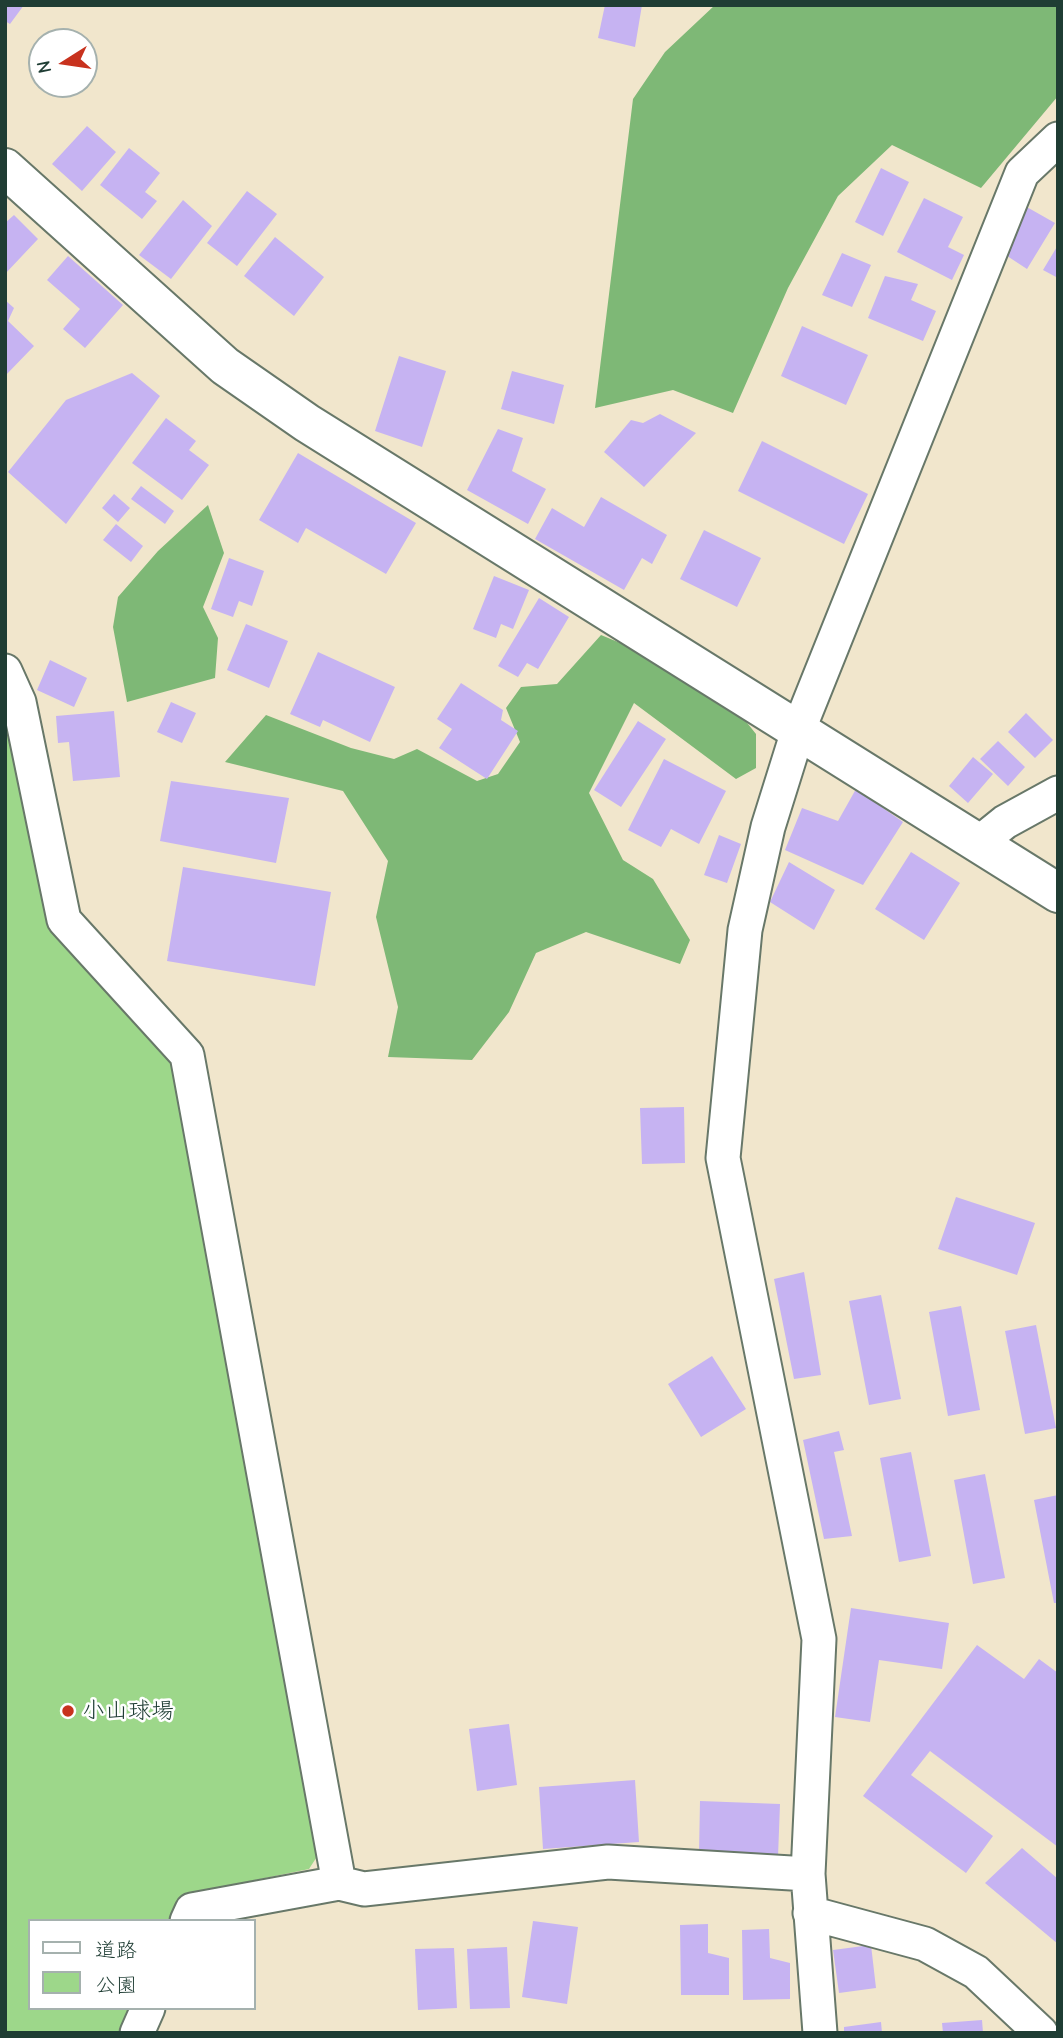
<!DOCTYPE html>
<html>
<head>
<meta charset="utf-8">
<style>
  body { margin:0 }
  #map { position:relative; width:1063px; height:2038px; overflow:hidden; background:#f1e6cc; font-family:"Comic Neue","Klee One",sans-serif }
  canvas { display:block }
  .frame { position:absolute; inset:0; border:7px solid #1f3d34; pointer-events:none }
  .legend { position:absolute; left:28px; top:1919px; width:228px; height:91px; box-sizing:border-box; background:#fff; border:2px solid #a5b1ae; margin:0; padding:9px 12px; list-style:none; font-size:21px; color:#1f3d34 }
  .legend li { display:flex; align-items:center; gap:14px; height:35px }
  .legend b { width:35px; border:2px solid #a5b1ae }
  .north { position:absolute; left:28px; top:28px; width:70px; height:70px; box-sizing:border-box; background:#fff; border:2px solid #a5b1ae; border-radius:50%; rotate:258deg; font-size:19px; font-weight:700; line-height:28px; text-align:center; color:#1f3d34 }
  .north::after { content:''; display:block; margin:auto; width:24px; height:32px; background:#c8321e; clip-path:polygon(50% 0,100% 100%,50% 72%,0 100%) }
</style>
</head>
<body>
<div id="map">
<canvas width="1063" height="2038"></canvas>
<div class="frame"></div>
<ul class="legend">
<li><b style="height:9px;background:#fff"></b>道路</li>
<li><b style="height:19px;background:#9dd78a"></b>公園</li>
</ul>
<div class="north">N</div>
</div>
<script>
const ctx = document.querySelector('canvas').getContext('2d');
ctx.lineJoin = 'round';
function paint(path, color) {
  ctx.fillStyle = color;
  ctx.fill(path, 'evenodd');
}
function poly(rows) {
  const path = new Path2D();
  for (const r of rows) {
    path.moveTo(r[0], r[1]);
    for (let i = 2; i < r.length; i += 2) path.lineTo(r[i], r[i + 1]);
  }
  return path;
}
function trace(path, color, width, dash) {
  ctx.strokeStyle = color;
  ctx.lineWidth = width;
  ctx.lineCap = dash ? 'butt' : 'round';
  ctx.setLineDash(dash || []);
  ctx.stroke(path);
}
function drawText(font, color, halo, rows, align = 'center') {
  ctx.font = font + ' "Comic Neue","Klee One",sans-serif';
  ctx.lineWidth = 5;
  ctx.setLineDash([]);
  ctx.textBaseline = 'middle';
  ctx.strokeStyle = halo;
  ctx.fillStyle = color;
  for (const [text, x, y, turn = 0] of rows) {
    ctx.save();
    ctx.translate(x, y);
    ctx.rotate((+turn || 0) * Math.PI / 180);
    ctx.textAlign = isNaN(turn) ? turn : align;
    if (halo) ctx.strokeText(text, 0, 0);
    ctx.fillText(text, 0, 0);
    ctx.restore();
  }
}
const green = poly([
  [5,722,49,930,170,1056,320,1852,309,1869,183,1895,171,1921,30,1921,30,2008,132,2008,121,2033,5,2033]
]);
const forest = poly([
  [715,5,1058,5,1058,96,981,188,892,145,838,196,788,288,733,413,673,390,595,408,633,99,665,52],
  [208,505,224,553,203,607,218,638,215,678,127,702,113,627,118,597,158,551],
  [601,635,630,647,740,714,756,734,756,768,736,779,634,703,589,793,623,860,653,879,690,940,680,964,586,932,536,953,509,1012,472,1060,388,1057,398,1007,376,917,388,861,343,791,225,762,266,715,351,748,394,759,417,749,477,781,498,774,520,742,506,708,521,687,557,684]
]);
const building = poly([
  [5,5,24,5,10,24,5,21],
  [605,5,642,5,635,47,598,38],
  [87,126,116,152,82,191,52,164],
  [129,148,160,173,145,192,157,201,142,219,100,185],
  [881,168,909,182,883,236,855,222],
  [247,191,277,214,237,266,207,243],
  [924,198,963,217,948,247,964,255,952,280,897,252],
  [183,200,212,226,171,279,139,255],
  [1025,206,1055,223,1027,269,998,250],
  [14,215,38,239,5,274,5,223],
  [275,237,324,277,294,316,244,276],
  [1058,245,1058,278,1043,270],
  [842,253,871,265,852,307,822,295],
  [68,256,123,305,85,348,63,329,80,309,47,280],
  [885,276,918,284,911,300,936,311,923,341,868,318],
  [5,300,14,308,8,321,34,346,5,376],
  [802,326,868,355,846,405,781,376],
  [399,356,446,371,422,447,375,431],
  [512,371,564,385,554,424,501,409],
  [132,373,160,396,66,524,8,472,66,400],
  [660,414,696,433,644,487,604,452,631,420,643,423],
  [166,418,196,441,189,450,209,465,182,500,132,463],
  [498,429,523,438,512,471,546,489,528,524,467,490],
  [762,441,868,494,844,544,738,491],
  [298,453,416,523,386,574,306,528,298,543,259,520],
  [141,486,174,511,165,524,131,499],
  [114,494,130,508,118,522,102,508],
  [601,497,667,535,652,564,642,558,624,590,535,539,552,508,584,527],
  [116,524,143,546,131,562,103,540],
  [704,530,761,558,737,607,680,579],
  [229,558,264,571,252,606,239,601,233,617,211,609],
  [494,576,529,590,513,629,501,624,496,638,473,629],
  [539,598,569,617,538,669,527,663,518,677,498,666],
  [246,624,288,641,269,688,227,670],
  [318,652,395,687,370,742,323,720,320,727,290,714],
  [50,660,87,678,74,707,37,690],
  [461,683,503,710,501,720,518,731,487,779,439,748,452,729,437,719],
  [171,702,196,713,182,743,157,732],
  [114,711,120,777,73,781,69,742,58,743,56,716],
  [1026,713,1053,740,1035,758,1008,732],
  [638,721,666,739,621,807,594,790],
  [998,741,1025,767,1008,786,980,759],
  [973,757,993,774,968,803,949,786],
  [664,759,726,791,699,844,671,829,661,847,628,830],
  [171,781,289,798,276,863,160,841],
  [856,789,903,822,863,885,785,850,802,808,838,821],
  [719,835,741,844,727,883,704,875],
  [911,852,960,883,924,940,875,909],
  [789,862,835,890,814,930,770,902],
  [183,867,331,892,315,986,167,961],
  [684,1107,685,1163,642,1164,640,1108],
  [956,1197,1035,1223,1017,1275,938,1249],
  [804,1272,821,1375,794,1379,774,1279],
  [881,1295,901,1399,869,1405,849,1301],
  [961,1306,980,1410,948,1416,929,1312],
  [1036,1325,1056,1428,1025,1434,1005,1331],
  [712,1356,746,1409,701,1437,668,1384],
  [839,1431,844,1450,834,1452,852,1536,824,1539,803,1440],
  [911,1452,931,1556,899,1562,880,1458],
  [985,1474,1005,1578,973,1584,954,1480],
  [1058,1495,1058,1603,1054,1603,1034,1500],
  [851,1608,949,1623,942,1669,879,1660,870,1722,835,1717],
  [977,1645,1024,1679,1039,1659,1058,1673,1058,1847,930,1751,911,1775,993,1836,966,1873,863,1796],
  [509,1724,517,1785,477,1791,469,1729],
  [635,1780,639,1842,543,1849,539,1787],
  [700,1801,780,1804,778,1857,699,1854],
  [1022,1848,1058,1879,1058,1944,985,1883],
  [533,1921,578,1927,567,2004,522,1997],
  [708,1924,708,1953,729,1958,729,1995,681,1995,680,1925],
  [769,1929,770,1958,790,1963,790,1999,743,2000,742,1930],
  [871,1945,876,1988,839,1993,833,1950],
  [507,1947,510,2008,470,2009,467,1949],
  [454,1948,457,2008,418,2010,415,1949],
  [982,2020,983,2033,943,2033,942,2023],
  [881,2022,882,2033,844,2033,844,2027]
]);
const minor = poly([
  [5,671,19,702,64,920,187,1055,339,1883],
  [979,843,1005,822,1058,793],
  [810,1913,925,1944,976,1972,1041,2033],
  [187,1921,192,1910,339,1883,364,1889,608,1862,808,1874],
  [137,2033,148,2008],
  [820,2033,808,1874,819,1639,723,1158,745,930,768,827,798,731,1022,173,1058,139]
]);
const tertiary = poly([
  [5,168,225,366,307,423,1058,893]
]);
const markers = [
  [68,1711,7,"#c8321e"]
];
const poiNames = [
  ["小山球場",82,1711]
];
paint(green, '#9dd78a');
paint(forest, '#7eb876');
paint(building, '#c6b3f2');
trace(minor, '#687869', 37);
trace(tertiary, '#687869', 42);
trace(minor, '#fff', 33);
trace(tertiary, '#fff', 38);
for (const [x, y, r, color] of markers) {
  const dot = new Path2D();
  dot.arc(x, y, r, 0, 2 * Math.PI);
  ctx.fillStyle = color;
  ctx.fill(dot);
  trace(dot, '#fff', 2.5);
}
drawText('23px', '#1f3d34', '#fff', poiNames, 'left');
</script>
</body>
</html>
